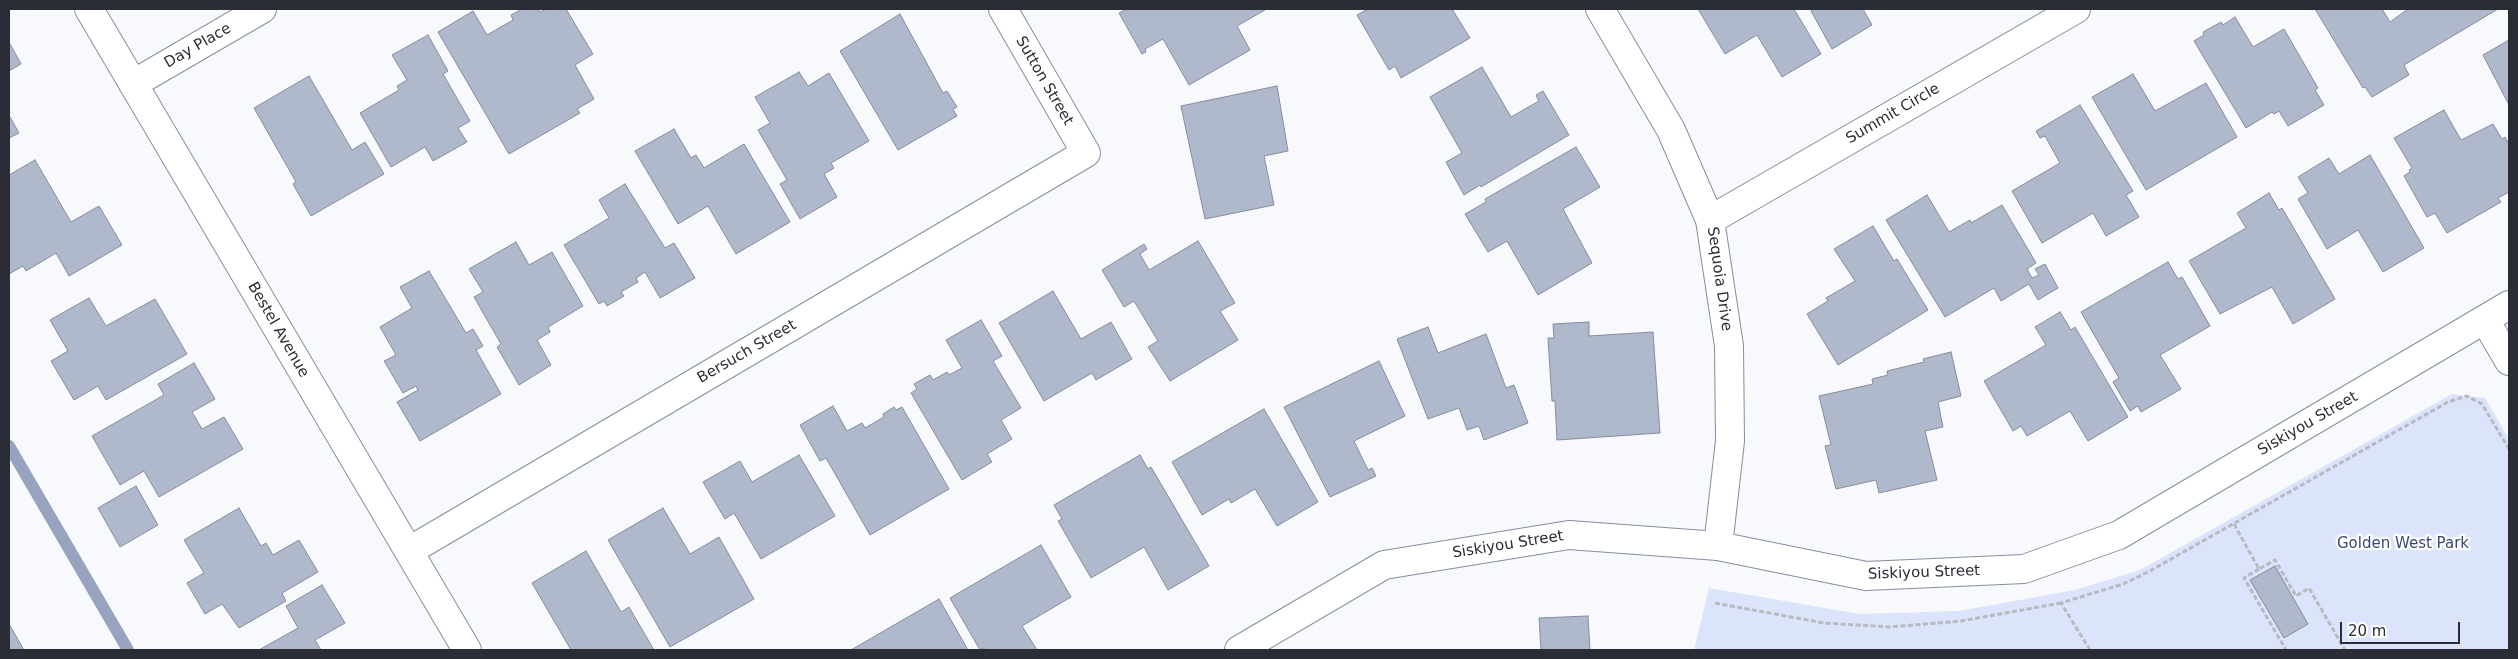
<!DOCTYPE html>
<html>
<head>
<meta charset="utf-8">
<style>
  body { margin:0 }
  #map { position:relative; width:2518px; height:659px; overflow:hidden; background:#f7f9fd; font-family:"DejaVu Sans",sans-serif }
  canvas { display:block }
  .frame { position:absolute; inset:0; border:10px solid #2a2d35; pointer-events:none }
  .scale { position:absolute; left:2340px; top:622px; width:120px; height:22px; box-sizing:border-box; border:2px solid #2a2d35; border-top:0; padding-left:6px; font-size:15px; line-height:18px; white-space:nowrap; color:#2a2d35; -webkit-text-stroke:4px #fff; paint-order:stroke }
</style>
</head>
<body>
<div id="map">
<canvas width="2518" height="659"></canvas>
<div class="frame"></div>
<div class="scale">20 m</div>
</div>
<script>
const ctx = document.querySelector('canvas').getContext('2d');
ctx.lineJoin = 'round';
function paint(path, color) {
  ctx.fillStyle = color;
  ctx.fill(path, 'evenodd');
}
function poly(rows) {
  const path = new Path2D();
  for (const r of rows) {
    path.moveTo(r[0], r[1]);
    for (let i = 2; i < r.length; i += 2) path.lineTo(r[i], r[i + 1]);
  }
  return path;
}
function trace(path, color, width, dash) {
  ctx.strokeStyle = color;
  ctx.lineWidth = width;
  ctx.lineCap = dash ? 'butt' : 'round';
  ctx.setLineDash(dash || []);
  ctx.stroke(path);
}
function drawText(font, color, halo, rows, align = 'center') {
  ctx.font = font + ' "DejaVu Sans",sans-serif';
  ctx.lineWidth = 4.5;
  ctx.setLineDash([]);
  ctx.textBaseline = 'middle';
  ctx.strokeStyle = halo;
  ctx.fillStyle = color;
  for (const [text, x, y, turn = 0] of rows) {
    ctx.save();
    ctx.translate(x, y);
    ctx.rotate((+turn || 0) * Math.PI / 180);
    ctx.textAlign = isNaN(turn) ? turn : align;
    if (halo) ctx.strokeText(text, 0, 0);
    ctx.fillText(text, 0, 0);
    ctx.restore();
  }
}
const green = poly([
  [2452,394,2485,398,2509,439,2509,647,2504,650,1694,650,1709,588,1860,614,1959,611,2075,590,2140,570]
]);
const stream = poly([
  [9,446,128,650]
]);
const building = poly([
  [522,9,538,9,540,12,546,9,566,9,593,54,575,65,594,99,577,109,580,113,509,154,438,32,473,11,487,35,513,20,511,15,522,9],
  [1127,9,1265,9,1265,10,1237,26,1250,50,1189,85,1163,39,1145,49,1146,52,1142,54,1119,13,1127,9],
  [1368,9,1452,9,1470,38,1401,78,1395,66,1389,70,1357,15,1368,9],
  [1698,9,1794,9,1821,54,1782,77,1757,35,1725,54,1698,9],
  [1815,9,1863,9,1872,25,1832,49,1811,11,1815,9],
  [2315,9,2382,9,2390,22,2408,9,2498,9,2404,65,2409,75,2372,97,2365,87,2363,88,2315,9],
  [900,14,943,93,947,91,957,107,953,109,957,116,898,150,840,51,900,14],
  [2235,17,2253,47,2284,29,2318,88,2315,90,2324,105,2288,126,2279,111,2274,114,2272,112,2246,128,2194,41,2204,35,2203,32,2221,22,2223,25,2235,17],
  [428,35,448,71,443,74,470,121,458,128,467,142,433,161,425,147,391,167,360,113,399,90,397,86,407,80,392,55,428,35],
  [2509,40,2509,105,2483,55,2509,40],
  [9,42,21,64,9,71,9,42],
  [1482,67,1511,117,1539,101,1536,95,1543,91,1569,135,1481,187,1480,185,1464,195,1446,162,1462,153,1430,97,1482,67],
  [799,72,808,86,829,73,869,141,831,163,834,168,824,174,837,197,800,219,780,184,787,180,758,130,770,123,755,97,799,72],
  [2133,74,2155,111,2206,83,2237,137,2146,190,2092,97,2133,74],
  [309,76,352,150,365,142,384,174,311,216,293,184,296,182,254,108,309,76],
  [1277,86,1288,151,1264,156,1274,205,1205,219,1181,106,1277,86],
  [2080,105,2133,191,2126,195,2139,217,2106,236,2093,213,2042,243,2012,191,2060,163,2045,136,2040,138,2036,131,2080,105],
  [2444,110,2461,140,2493,124,2502,139,2505,137,2509,144,2509,192,2498,198,2501,202,2447,233,2435,213,2427,217,2404,176,2410,172,2409,170,2412,168,2394,138,2444,110],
  [9,115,19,133,9,138,9,115],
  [674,129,691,158,696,155,704,168,744,144,790,222,736,254,708,206,678,224,635,151,674,129],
  [1576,147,1600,187,1563,209,1592,263,1538,295,1507,241,1488,252,1465,214,1486,202,1485,199,1576,147],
  [2370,155,2424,248,2383,272,2358,230,2327,249,2298,199,2308,193,2298,177,2329,158,2339,174,2370,155],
  [35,160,71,222,99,206,122,245,69,276,56,253,26,271,23,266,9,274,9,175,35,160],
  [625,184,665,248,674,243,695,278,660,298,645,272,636,278,638,282,621,292,624,296,607,306,604,301,599,304,564,245,609,218,599,200,625,184],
  [2269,193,2279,210,2282,208,2335,299,2293,324,2272,287,2220,314,2189,261,2246,228,2237,213,2269,193],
  [1927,195,1949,232,1970,220,1971,223,2002,205,2036,263,2027,269,2032,278,2039,275,2035,269,2045,264,2058,288,2038,300,2029,284,2001,301,1994,288,1945,317,1886,220,1927,195],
  [1873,226,1894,261,1897,259,1928,310,1838,365,1807,314,1828,301,1826,298,1855,281,1834,249,1873,226],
  [1198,241,1235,303,1220,311,1238,340,1170,381,1148,347,1158,341,1134,301,1124,307,1102,270,1144,244,1147,249,1140,254,1149,270,1198,241],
  [516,242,529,265,552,252,583,306,548,327,550,332,537,340,551,365,519,385,497,347,501,344,474,297,483,292,469,269,516,242],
  [2168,262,2178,279,2182,277,2210,326,2160,355,2181,389,2141,412,2138,406,2130,411,2113,382,2119,378,2081,312,2168,262],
  [429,271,466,333,473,329,483,346,476,350,501,394,420,441,397,402,418,390,416,386,403,393,384,361,396,355,380,327,412,308,400,287,429,271],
  [1053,291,1081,339,1111,322,1132,359,1096,380,1092,373,1044,401,999,323,1053,291],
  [89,298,106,326,155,299,187,354,106,400,98,386,74,400,51,361,68,351,50,320,89,298],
  [2060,312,2071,330,2075,327,2128,417,2088,441,2070,411,2027,436,2021,426,2013,431,1984,381,2046,345,2035,327,2060,312],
  [981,320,1002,356,993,361,1021,408,1001,420,1012,439,987,454,992,462,962,480,911,393,917,389,914,384,930,375,933,380,947,372,949,375,962,368,946,340,981,320],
  [1589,322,1589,336,1653,332,1660,433,1557,440,1555,401,1552,401,1548,338,1554,338,1553,324,1589,322],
  [1428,327,1438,353,1486,334,1506,388,1514,385,1528,423,1484,440,1479,426,1467,430,1459,408,1428,419,1397,339,1428,327],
  [1951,352,1961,396,1938,402,1943,427,1925,431,1937,480,1879,493,1876,480,1836,489,1825,446,1831,445,1819,396,1873,384,1872,379,1888,375,1887,371,1924,362,1923,359,1951,352],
  [1379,361,1405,416,1354,441,1368,470,1372,468,1376,476,1330,497,1284,407,1379,361],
  [194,363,215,399,192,412,202,429,224,417,243,449,159,497,144,471,120,485,92,436,164,395,158,384,194,363],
  [833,406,847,431,862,423,865,428,884,417,883,414,894,407,896,410,902,407,949,489,870,535,826,458,820,461,800,425,833,406],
  [1264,409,1318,502,1277,526,1255,489,1231,503,1229,499,1202,515,1172,462,1264,409],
  [799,455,835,516,761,559,734,513,725,519,703,482,740,461,752,482,799,455],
  [1140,455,1148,469,1151,467,1209,566,1168,590,1144,547,1091,578,1058,521,1062,519,1054,505,1140,455],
  [136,486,158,525,120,547,98,508,136,486],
  [239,508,261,546,266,543,273,555,299,540,318,572,282,593,286,601,239,628,222,604,205,614,187,583,204,573,184,540,239,508],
  [663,508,690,554,719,537,754,599,670,647,608,540,663,508],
  [1041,545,1071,597,1022,626,1037,650,985,650,984,648,980,650,950,598,1041,545],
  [586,551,621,612,629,607,654,650,571,650,532,583,586,551],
  [2275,566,2308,624,2284,638,2250,580,2275,566],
  [322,585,345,623,315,640,321,650,259,650,298,628,286,606,322,585],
  [939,599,968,650,851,650,939,599],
  [1588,616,1590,650,1541,650,1539,618,1588,616],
  [9,624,24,650,9,650,9,624]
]);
const path = poly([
  [2234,524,2259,569,2275,560,2296,596,2309,588,2345,650],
  [2259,569,2244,578,2286,650],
  [1715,603,1824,623,1890,627,1961,621,2061,603],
  [2090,650,2061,603,2123,584,2150,571,2448,402,2467,396,2482,404,2509,449]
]);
const street = poly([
  [89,9,467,650],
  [1600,9,1671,130,1710,220,1729,346,1730,441,1718,546],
  [133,84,262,9],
  [1710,220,2076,9],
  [2485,320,2509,361],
  [409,551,1086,153,1003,9]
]);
const secondary = poly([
  [1239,650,1384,565,1569,535,1718,546,1866,576,2024,569,2119,535,2509,305]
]);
const streetNames = [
  ["Day Place",198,46,-30],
  ["Sutton Street",1044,81,60],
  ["Summit Circle",1893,114,-30],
  ["Sequoia Drive",1719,279,82],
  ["Bestel Avenue",278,330,60],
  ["Bersuch Street",747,352,-30],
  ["Siskiyou Street",2308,424,-30],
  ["Siskiyou Street",1508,545,-9],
  ["Siskiyou Street",1924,573,-2]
];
const parkNames = [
  ["Golden West Park",2403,544]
];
paint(green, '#dbe4fb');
trace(stream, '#98a3c0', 12);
paint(building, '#b0b8cb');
trace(building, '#858c9e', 1);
trace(street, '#868d9f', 30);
trace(secondary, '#868d9f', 30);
trace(path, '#b8babf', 3, [5, 2.5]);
trace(street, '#fff', 28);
trace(secondary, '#fff', 28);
drawText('15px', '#2a2d35', '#fff', streetNames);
drawText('15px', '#394873', '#fff', parkNames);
</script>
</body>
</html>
